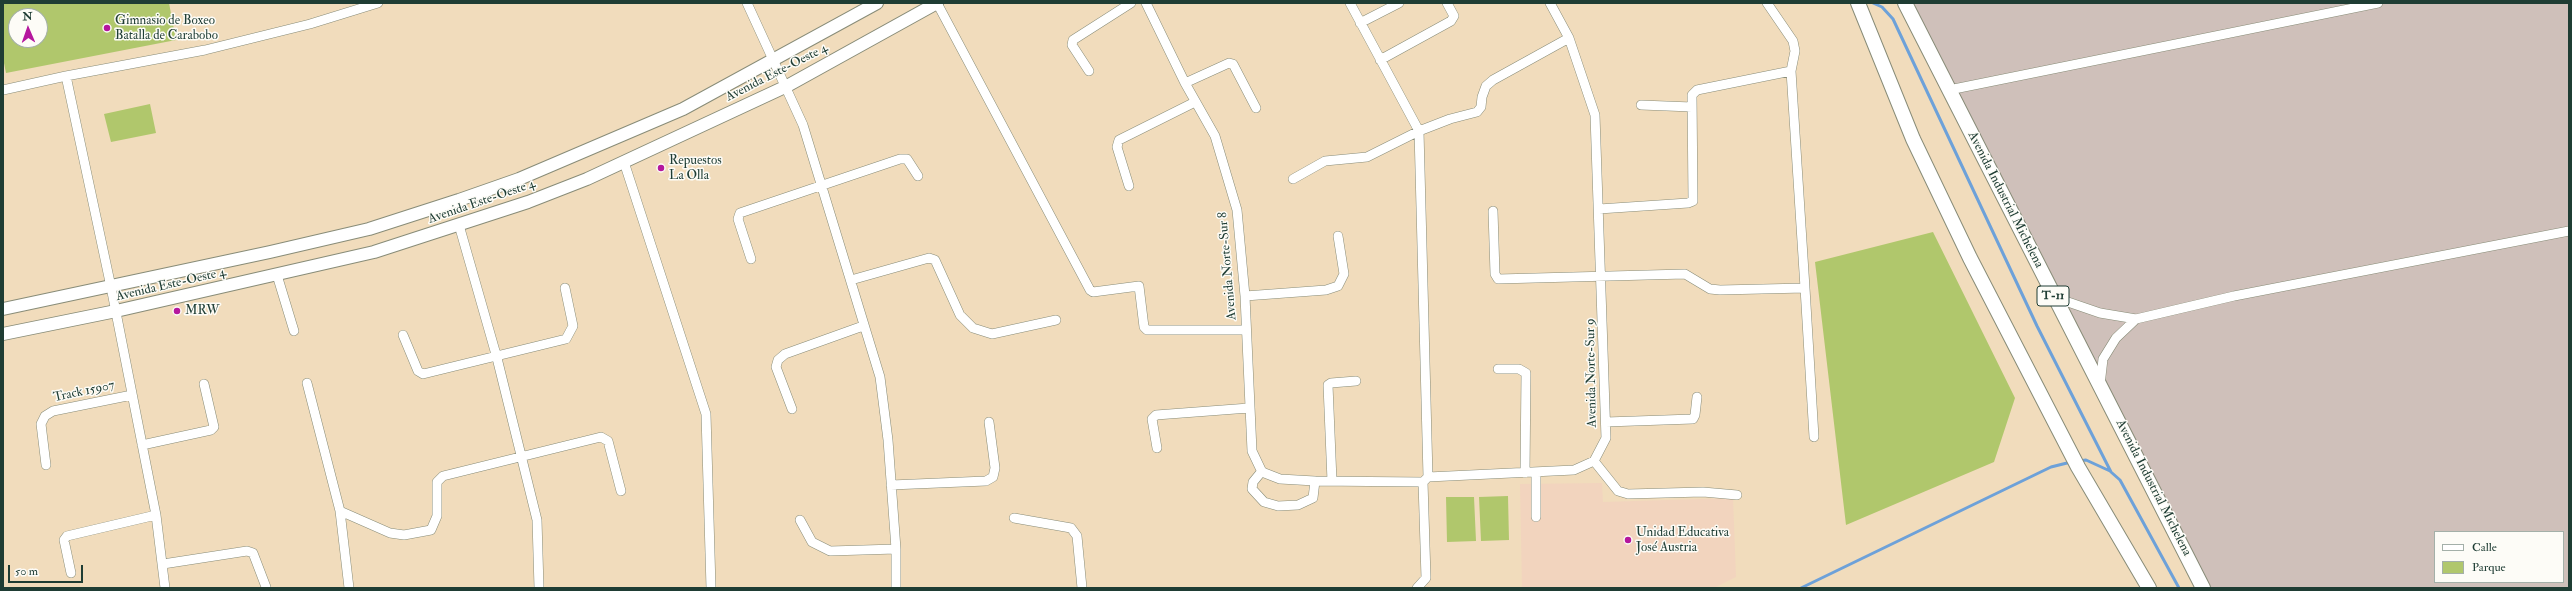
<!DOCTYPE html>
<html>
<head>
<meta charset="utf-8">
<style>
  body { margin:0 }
  #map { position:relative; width:2572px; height:591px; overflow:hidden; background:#f1dcbc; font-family:"IM FELL Double Pica",serif }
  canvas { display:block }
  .frame { position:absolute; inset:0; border:4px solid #1f3d34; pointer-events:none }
  .legend { position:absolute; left:2434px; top:531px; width:130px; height:52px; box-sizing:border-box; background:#fdfcf7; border:1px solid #a4b0a9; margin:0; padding:5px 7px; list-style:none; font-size:12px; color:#1f3d34 }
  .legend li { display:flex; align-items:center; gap:8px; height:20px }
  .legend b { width:20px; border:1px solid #a4b0a9 }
  .north { position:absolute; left:8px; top:8px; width:40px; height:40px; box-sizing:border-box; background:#fdfcf7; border:1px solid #a4b0a9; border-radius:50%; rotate:358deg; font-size:11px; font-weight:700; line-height:16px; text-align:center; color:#1f3d34 }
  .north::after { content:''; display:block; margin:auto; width:14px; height:18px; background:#b5179e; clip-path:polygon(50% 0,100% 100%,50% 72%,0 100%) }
  .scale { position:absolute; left:8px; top:565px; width:75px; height:18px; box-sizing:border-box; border:2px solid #1f3d34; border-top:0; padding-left:5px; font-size:12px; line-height:14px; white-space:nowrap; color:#1f3d34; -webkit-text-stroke:3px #fdfcf7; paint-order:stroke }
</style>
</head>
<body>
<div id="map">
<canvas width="2572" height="591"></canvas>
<div class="frame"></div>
<ul class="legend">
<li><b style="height:5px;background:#fff"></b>Calle</li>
<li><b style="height:11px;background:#b0c76c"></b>Parque</li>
</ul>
<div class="north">N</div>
<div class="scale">50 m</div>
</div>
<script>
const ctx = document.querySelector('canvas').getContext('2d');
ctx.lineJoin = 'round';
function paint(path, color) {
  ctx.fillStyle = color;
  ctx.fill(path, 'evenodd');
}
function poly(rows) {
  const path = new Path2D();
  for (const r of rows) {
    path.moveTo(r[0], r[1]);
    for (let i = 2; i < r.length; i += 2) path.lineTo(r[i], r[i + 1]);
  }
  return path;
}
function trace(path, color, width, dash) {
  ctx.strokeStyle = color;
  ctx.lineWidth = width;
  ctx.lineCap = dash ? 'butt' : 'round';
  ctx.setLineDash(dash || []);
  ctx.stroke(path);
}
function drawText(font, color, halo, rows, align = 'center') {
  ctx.font = font + ' "IM FELL Double Pica",serif';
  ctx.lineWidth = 3;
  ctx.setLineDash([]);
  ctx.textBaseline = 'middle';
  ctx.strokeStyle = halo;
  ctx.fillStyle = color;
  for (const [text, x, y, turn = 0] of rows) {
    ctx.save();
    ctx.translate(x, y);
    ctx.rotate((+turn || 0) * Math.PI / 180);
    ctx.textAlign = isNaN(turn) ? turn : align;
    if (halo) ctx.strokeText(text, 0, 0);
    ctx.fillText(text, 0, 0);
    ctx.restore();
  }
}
const built = poly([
  [1602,483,1603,502,1733,498,1736,577,1714,588,1522,588,1520,484]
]);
const industrial = poly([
  [1905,3,2569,3,2569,588,2204,588],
  [2435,532,2563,532,2563,582,2435,582]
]);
const green = poly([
  [3,3,169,3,176,40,6,73,3,58],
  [16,16,40,16,40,40,16,40],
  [150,104,156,133,111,142,104,114],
  [1933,232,2015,398,1994,462,1846,525,1815,262],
  [1508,496,1509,540,1481,541,1479,497],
  [1446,497,1474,497,1476,541,1447,542]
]);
const stream = poly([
  [1873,3,1882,7,1893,19,2037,326,2111,472,2120,480,2179,588],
  [2079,461,2086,460,2110,471],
  [1801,588,2051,467,2071,462]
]);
const minor = poly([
  [747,3,803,125,880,377,888,440,896,549,896,588],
  [937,3,1090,290,1093,292,1139,286,1144,327,1147,330,1246,330],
  [1146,3,1185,83,1215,136,1237,210,1245,296,1252,451,1262,472,1280,479,1315,481,1423,482,1428,477,1574,470,1594,461,1606,438,1595,115,1569,38,1550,3],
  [1350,3,1419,131,1450,119,1477,112,1481,107,1482,97,1486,86,1493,80,1569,38],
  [1360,23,1399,3],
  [1380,60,1451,21,1454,16,1447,3],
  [1089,71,1072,45,1073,40,1131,3],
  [66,76,111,287,156,515,165,588],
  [1185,83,1229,63,1233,64,1256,108],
  [3,90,66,76,205,50,310,24,378,3],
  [1949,90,2378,3],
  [1641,105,1692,107],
  [624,162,706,414,711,588],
  [1293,179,1325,161,1367,157,1419,131,1428,477],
  [1129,186,1117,147,1119,140,1195,102],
  [1599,209,1688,203,1693,201,1692,95,1697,90,1791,71],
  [1493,211,1495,274,1498,279,1685,274,1710,289,1720,290,1805,288,1791,71,1795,51,1793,41,1767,3],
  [459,225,497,358,537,520,539,588],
  [751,259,738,219,740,213,900,159,907,159,918,176],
  [277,275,294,331],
  [851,280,929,258,935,260,960,315,973,328,992,334,1056,320],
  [1805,288,1814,437],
  [2054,293,2068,302,2100,313,2136,319,2234,296,2569,231],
  [1245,296,1326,290,1338,286,1344,274,1338,236],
  [403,335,418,371,423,374,566,339,573,326,565,288],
  [1498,369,1519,369,1526,373,1525,473],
  [307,383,340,511,349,588],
  [2100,385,2103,359,2116,338,2136,319],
  [792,409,776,367,778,360,785,354,863,326],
  [1606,422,1693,419,1695,415,1697,397],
  [142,445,211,430,214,427,204,384],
  [1157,448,1152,419,1156,415,1249,408],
  [1594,461,1618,491,1628,494,1703,492,1737,495],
  [46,465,41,424,45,416,53,411,132,395],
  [1262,471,1253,482,1252,489,1264,502,1278,506,1298,505,1313,498,1315,481],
  [1536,472,1536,517],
  [1332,481,1328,385,1331,383,1356,381],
  [891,485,986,481,993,477,995,468,989,422],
  [340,511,390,533,404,535,431,530,437,516,437,482,443,476,601,437,608,441,621,491],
  [1014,518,1071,528,1077,536,1082,588],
  [800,520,812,542,830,551,896,549],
  [163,564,247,551,253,553,266,587],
  [71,573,64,540,67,536,156,515],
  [1417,588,1426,578,1423,482]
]);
const secondary = poly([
  [3,309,270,252,369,229,459,200,519,179,683,109,877,3],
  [3,334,116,311,374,252,528,202,587,179,787,86,937,3]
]);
const primary = poly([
  [1858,3,1913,139,1970,258,2078,467,2149,588],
  [1905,3,2203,588]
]);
const markers = [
  [107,28,4,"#b5179e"],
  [661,168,4,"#b5179e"],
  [177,311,4,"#b5179e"],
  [1628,540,4,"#b5179e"]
];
const shields = [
  [2053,296,32]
];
const shieldNames = [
  ["T-11",2053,296]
];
const poiNames = [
  ["Gimnasio de Boxeo",115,21],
  ["Batalla de Carabobo",115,36],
  ["Repuestos",669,161],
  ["La Olla",669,176],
  ["MRW",185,311],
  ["Unidad Educativa",1636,533],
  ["José Austria",1636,548]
];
const streetNames = [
  ["Avenida Este-Oeste 4",777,73,-27],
  ["Avenida Industrial Michelena",2005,200,63],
  ["Avenida Este-Oeste 4",482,202,-19],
  ["Avenida Norte-Sur 8",1228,266,-95],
  ["Avenida Este-Oeste 4",171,285,-13],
  ["Avenida Norte-Sur 9",1592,373,-91],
  ["Track 15907",84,392,-12],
  ["Avenida Industrial Michelena",2153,488,63]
];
paint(built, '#f2d4be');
paint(industrial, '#cfc0ba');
paint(green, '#b0c76c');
trace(stream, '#6da1d9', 3);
trace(minor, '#888c78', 10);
trace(secondary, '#888c78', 14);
trace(primary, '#888c78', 16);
trace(minor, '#fff', 9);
trace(secondary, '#fff', 12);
trace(primary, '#fff', 14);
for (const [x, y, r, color] of markers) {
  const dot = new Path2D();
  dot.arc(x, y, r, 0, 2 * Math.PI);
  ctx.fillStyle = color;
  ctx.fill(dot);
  trace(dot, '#fdfcf7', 1.5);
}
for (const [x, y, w] of shields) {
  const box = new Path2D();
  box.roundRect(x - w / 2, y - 10, w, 20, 3);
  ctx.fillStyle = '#fdfcf7';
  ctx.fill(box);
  trace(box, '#1f3d34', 1);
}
drawText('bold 12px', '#1f3d34', null, shieldNames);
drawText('13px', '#1f3d34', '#fdfcf7', poiNames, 'left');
drawText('13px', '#1f3d34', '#fdfcf7', streetNames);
</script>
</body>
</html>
